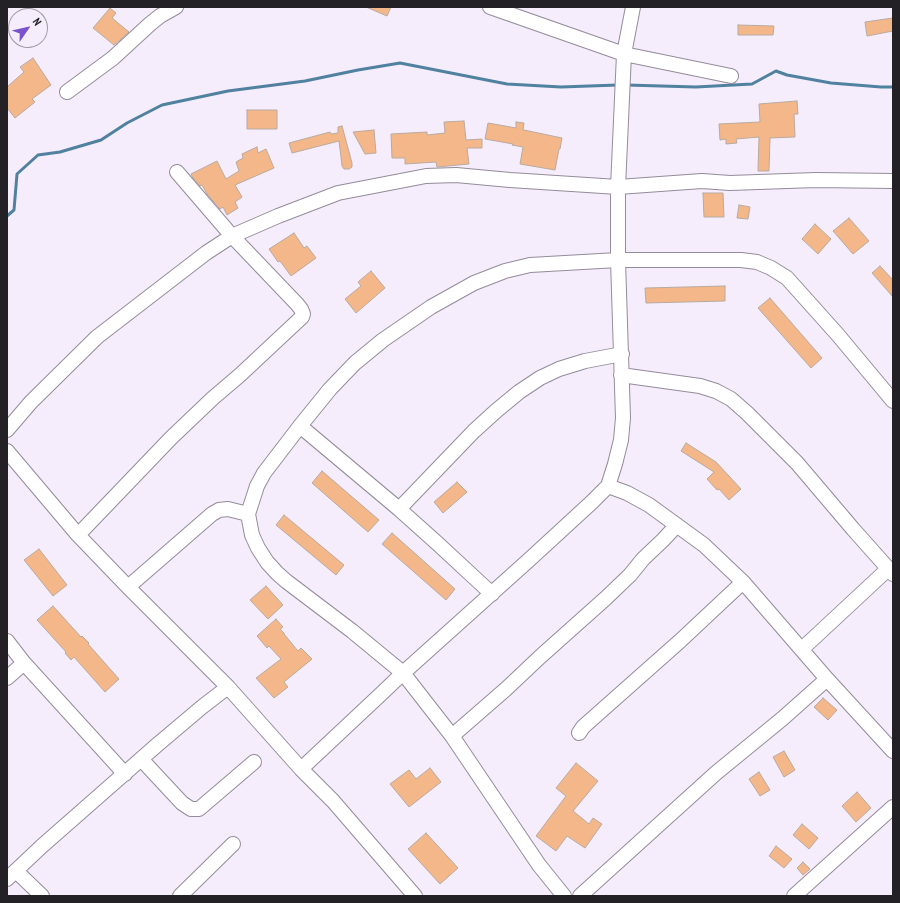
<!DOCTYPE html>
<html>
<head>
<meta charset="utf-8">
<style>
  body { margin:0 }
  #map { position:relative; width:900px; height:903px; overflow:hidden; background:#f5ecfc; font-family:"PT Sans Narrow",sans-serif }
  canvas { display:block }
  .frame { position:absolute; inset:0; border:8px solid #242126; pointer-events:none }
  .north { position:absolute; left:8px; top:8px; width:40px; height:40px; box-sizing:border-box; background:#f5ecfc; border:1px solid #a19ba6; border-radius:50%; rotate:56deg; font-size:11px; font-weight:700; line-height:16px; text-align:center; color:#242126 }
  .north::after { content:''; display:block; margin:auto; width:14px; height:18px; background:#7a53cc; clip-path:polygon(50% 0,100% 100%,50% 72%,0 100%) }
</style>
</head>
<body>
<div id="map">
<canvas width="900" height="903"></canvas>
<div class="frame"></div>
<div class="north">N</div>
</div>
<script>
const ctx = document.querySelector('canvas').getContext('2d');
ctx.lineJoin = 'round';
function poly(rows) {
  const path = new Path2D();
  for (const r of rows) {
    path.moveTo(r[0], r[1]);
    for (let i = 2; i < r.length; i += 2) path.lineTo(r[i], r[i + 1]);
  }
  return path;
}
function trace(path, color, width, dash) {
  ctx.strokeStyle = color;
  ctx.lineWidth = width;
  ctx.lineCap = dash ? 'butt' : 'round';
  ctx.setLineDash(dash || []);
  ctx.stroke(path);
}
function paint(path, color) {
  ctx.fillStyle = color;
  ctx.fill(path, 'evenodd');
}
const stream = poly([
  [626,85,696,87,752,84,776,71,787,75,831,83,881,87,893,87],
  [7,216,14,210,17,174,38,155,60,152,101,140,127,123,162,105,228,91,305,81,358,70,400,63,507,84,561,87,618,85]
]);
const building = poly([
  [366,7,391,7,387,16,366,7],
  [110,8,116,13,112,18,129,32,114,45,93,28,110,8],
  [893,18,893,31,867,36,865,22,893,18],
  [738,25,774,26,773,35,738,35,738,25],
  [33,58,51,85,32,99,35,102,15,118,7,108,7,87,24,72,20,67,33,58],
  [797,101,798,114,794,114,795,137,770,138,769,171,758,171,759,137,736,139,737,143,726,144,726,139,720,140,719,124,760,122,759,104,797,101],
  [247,110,277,110,277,129,247,129,247,110],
  [464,121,466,140,482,139,482,148,467,148,469,164,437,167,436,162,405,164,405,158,392,158,391,134,427,132,427,135,445,133,444,122,464,121],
  [516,122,524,123,523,130,524,130,562,138,560,149,559,149,555,170,520,164,523,147,512,145,513,144,485,139,488,123,516,128,516,122],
  [342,126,352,163,352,167,349,169,344,169,342,166,341,157,339,141,292,153,289,143,330,132,331,134,338,133,338,127,342,126],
  [374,130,376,153,365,154,353,132,374,130],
  [257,147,258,153,266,149,274,168,235,185,242,197,235,202,238,208,227,215,223,207,220,209,207,194,202,185,200,186,193,178,191,174,217,161,226,179,239,171,236,162,243,158,242,154,257,147],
  [703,193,723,193,724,217,704,217,703,193],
  [739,205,750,207,748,219,737,218,739,205],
  [849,218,869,241,853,254,833,231,849,218],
  [815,224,831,239,818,254,802,239,815,224],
  [294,233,304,248,307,246,316,258,291,276,280,261,278,262,269,249,294,233],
  [880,266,893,280,893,297,872,273,880,266],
  [371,271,385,288,356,313,345,299,361,286,358,282,371,271],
  [725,286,725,301,646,303,645,288,725,286],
  [770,298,822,358,811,368,758,308,770,298],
  [686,443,716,462,741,489,729,500,719,489,717,490,707,479,714,472,681,451,686,443],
  [322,471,379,520,368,532,312,483,322,471],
  [457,482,467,492,443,513,434,502,457,482],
  [284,515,344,565,336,575,276,525,284,515],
  [392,533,455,589,446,600,382,544,392,533],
  [39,549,67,585,53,596,24,560,39,549],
  [266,586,283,605,268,619,250,600,266,586],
  [53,606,81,637,82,636,89,643,88,644,119,679,105,692,74,657,71,660,65,653,66,652,37,620,53,606],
  [276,619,283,627,280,629,284,633,284,634,298,651,301,648,312,659,284,682,288,687,274,698,256,678,281,659,269,646,267,648,257,636,276,619],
  [823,698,837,710,828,720,814,707,823,698],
  [784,751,795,770,784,777,773,757,784,751],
  [576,763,598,781,573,811,589,824,593,818,602,824,585,848,567,836,556,851,536,836,566,796,556,788,576,763],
  [430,768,441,782,409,807,390,784,409,770,416,779,430,768],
  [759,772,770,790,760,796,749,779,759,772],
  [857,792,871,808,856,822,842,806,857,792],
  [802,824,818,838,809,849,793,835,802,824],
  [426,833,458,868,440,884,408,849,426,833],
  [776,846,792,859,784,868,769,856,776,846],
  [803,862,810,869,803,875,797,868,803,862]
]);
const minor = poly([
  [490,7,624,54,731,76],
  [67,92,113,58,150,24,160,16,176,7],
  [621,375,700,386,716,391,731,399,747,413,797,463,853,529,893,574],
  [300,426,399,509,437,543,492,594],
  [7,430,31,402,97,337,206,253,232,236,278,216,338,193,426,176,456,175,510,180,618,187,702,181,730,183,816,180,893,181],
  [7,451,78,535,128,587,228,687,301,769,333,801,415,896],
  [608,486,627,493,649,505,704,545,743,582,827,679,893,751],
  [399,509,474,431,496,411,519,392,540,378,559,369,585,361,622,354],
  [248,514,252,535,258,548,267,562,277,573,286,581,352,631,403,673,452,736,539,865,564,896],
  [78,535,171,438,213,398,240,375,302,317,303,314,301,309,297,304,232,236,177,172],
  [128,587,212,514,219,510,228,509,248,514,257,486,264,473,300,426,330,389,355,363,383,340,431,307,474,283,505,271,530,265,618,260,741,260,757,262,771,268,787,278,838,335,893,401],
  [7,641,24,663,125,774],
  [802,649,888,569],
  [7,678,24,663],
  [579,733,583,727,680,641,743,582],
  [452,736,506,689,541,656,606,598,630,575,643,559,663,540,677,525],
  [141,759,182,803,191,809,199,809,254,762],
  [301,769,381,694,403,673,530,559,592,502,608,486,615,464,621,440,623,418,618,260,618,187,624,54,633,7],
  [16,871,42,896],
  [7,879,42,846,157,745,202,707,228,687],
  [180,896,233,844],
  [580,896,716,773,782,719,827,679],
  [794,896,893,807]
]);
trace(stream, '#50819f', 3);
paint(building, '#f4b789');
trace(building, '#b8aa9f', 1);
trace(minor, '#948c9a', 16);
trace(minor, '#fff', 14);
</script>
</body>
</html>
